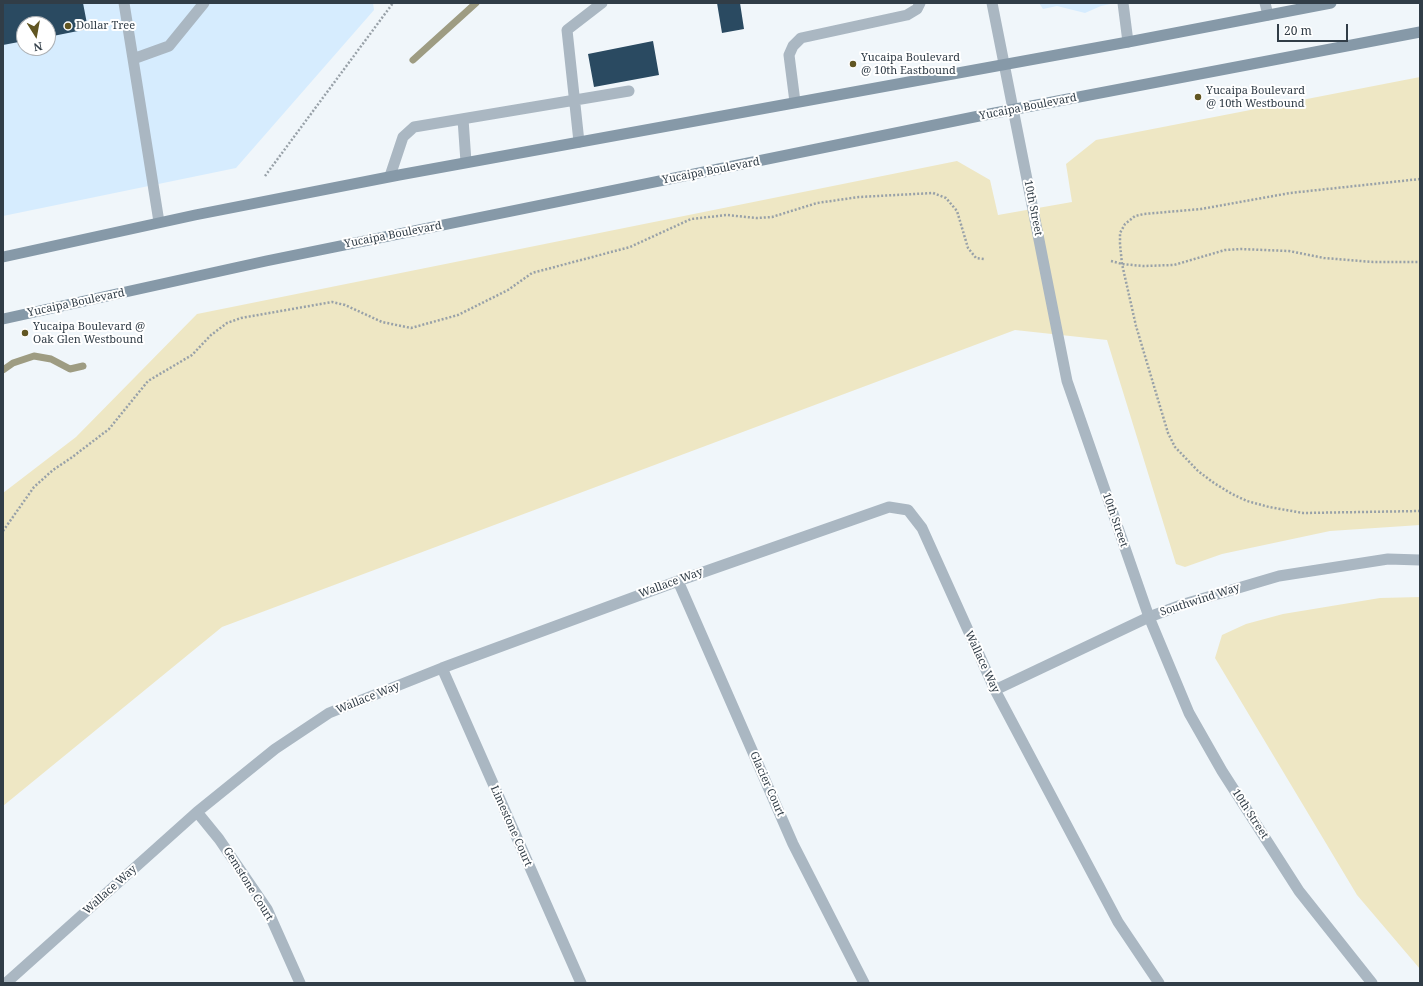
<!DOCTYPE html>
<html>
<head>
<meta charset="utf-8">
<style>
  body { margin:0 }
  #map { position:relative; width:1423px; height:986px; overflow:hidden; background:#f0f6fa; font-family:"Noto Serif",serif }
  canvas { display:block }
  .frame { position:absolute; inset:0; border:4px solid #313d47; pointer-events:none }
  .north { position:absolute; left:16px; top:16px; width:40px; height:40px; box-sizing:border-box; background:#fff; border:1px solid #adb1b5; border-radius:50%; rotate:169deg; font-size:11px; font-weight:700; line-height:16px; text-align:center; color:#313d47 }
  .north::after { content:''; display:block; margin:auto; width:14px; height:18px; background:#615622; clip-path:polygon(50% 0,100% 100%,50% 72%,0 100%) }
  .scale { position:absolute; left:1277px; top:24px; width:71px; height:18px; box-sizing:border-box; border:2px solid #313d47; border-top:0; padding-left:5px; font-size:12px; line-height:14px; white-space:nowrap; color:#313d47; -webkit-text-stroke:3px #fff; paint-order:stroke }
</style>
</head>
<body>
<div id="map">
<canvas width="1423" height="986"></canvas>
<div class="frame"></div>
<div class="north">N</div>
<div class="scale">20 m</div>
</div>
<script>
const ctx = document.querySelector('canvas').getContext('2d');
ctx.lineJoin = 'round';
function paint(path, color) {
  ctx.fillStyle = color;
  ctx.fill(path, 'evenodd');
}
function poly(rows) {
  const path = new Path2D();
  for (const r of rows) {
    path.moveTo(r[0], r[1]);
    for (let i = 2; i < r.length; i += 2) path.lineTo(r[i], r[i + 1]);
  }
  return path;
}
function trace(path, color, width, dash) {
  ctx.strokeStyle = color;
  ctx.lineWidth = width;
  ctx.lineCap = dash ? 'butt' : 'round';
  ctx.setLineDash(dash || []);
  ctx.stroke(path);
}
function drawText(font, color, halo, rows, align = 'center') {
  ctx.font = font + ' "Noto Serif",serif';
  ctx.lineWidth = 4;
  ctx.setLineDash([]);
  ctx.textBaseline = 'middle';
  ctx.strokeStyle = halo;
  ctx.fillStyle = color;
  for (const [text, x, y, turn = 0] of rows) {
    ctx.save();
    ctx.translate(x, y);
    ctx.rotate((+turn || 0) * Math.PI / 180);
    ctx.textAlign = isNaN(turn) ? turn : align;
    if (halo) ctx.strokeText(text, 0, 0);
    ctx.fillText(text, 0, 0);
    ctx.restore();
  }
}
const built = poly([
  [3,3,373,3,374,10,236,168,3,216],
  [24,24,48,24,48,48,24,48],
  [1039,3,1115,3,1101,6,1085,13,1057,6,1043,9]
]);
const green = poly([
  [1420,77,1420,525,1330,531,1222,554,1185,567,1176,564,1107,340,1015,330,222,627,3,806,3,493,76,437,197,314,957,161,990,180,998,215,1072,202,1066,164,1096,140],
  [1420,597,1420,969,1357,895,1215,658,1222,635,1246,624,1283,614,1380,598]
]);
const stream = poly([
  [413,60,476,3],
  [3,370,13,363,34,356,51,359,70,369,83,366]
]);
const building = poly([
  [3,3,83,3,88,29,48,37,48,24,24,24,24,41,3,45],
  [717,3,740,3,744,29,722,33],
  [653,41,659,75,594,87,588,54]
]);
const path = poly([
  [265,176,393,3],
  [1420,179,1290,193,1201,209,1144,214,1135,216,1125,224,1120,233,1120,244,1122,264,1136,326,1168,433,1175,447,1198,471,1214,483,1232,494,1247,501,1269,507,1303,513,1420,511],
  [1111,261,1122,264,1143,266,1174,265,1225,250,1241,249,1289,251,1324,258,1373,262,1420,262],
  [3,531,34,487,53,470,71,458,109,429,148,381,192,355,211,335,227,323,241,318,332,302,345,305,382,322,411,328,458,315,508,290,532,273,630,247,691,219,727,215,756,218,772,217,817,203,859,197,933,193,946,198,957,211,968,248,976,258,984,259]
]);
const service = poly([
  [124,3,133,59],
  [1123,3,1128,42],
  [1265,3,1268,15],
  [795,102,789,55,793,46,801,38,907,15,917,9,920,3],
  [463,119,466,162],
  [579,142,567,30,602,3],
  [390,176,403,137,414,127,629,91],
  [159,222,133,59,169,46,204,3]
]);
const minor = poly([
  [678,581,793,844,864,983],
  [442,668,581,983],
  [995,690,1149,617,1184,604,1279,576,1388,559,1420,560],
  [197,812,219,839,267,909,300,983],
  [6,983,197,812,275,749,329,713,442,668,678,581,889,507,908,510,922,528,995,690,1118,922,1159,983]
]);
const tertiary = poly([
  [992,3,1067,381,1149,617,1189,713,1222,771,1299,891,1372,983]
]);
const secondary = poly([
  [3,257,195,215,399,175,1128,42,1331,3],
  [3,319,266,261,979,116,1420,32]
]);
const markers = [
  [68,26,4,"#615622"],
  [853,64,4,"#615622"],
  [1198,97,4,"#615622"],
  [25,333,4,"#615622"]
];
const poiNames = [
  ["Dollar Tree",76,26],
  ["Yucaipa Boulevard",861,58],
  ["@ 10th Eastbound",861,71],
  ["Yucaipa Boulevard",1206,91],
  ["@ 10th Westbound",1206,104],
  ["Yucaipa Boulevard @",33,327],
  ["Oak Glen Westbound",33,340]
];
const streetNames = [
  ["Yucaipa Boulevard",1028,107,-11],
  ["Yucaipa Boulevard",711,171,-11],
  ["10th Street",1033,208,79],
  ["Yucaipa Boulevard",393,235,-11],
  ["Yucaipa Boulevard",76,303,-12],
  ["10th Street",1115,520,71],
  ["Wallace Way",671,583,-20],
  ["Southwind Way",1200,600,-18],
  ["Wallace Way",982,662,65],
  ["Wallace Way",368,698,-22],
  ["Glacier Court",767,784,66],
  ["10th Street",1250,814,57],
  ["Limestone Court",511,826,66],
  ["Gemstone Court",248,884,58],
  ["Wallace Way",110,890,-42]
];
paint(built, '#d6ecfe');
paint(green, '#eee7c4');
trace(stream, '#9e9c82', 7);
paint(building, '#2a4a61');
trace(path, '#98a1a8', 2.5, [2, 2]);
trace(service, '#aab7c2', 11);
trace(minor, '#aab7c2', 11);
trace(tertiary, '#aab7c2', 11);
trace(secondary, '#8699a8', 11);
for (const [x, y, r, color] of markers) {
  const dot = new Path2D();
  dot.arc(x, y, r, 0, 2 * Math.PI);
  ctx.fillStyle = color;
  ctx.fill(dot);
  trace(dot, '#fff', 1.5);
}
drawText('11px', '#313d47', '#fff', poiNames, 'left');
drawText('11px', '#313d47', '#fff', streetNames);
</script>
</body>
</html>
